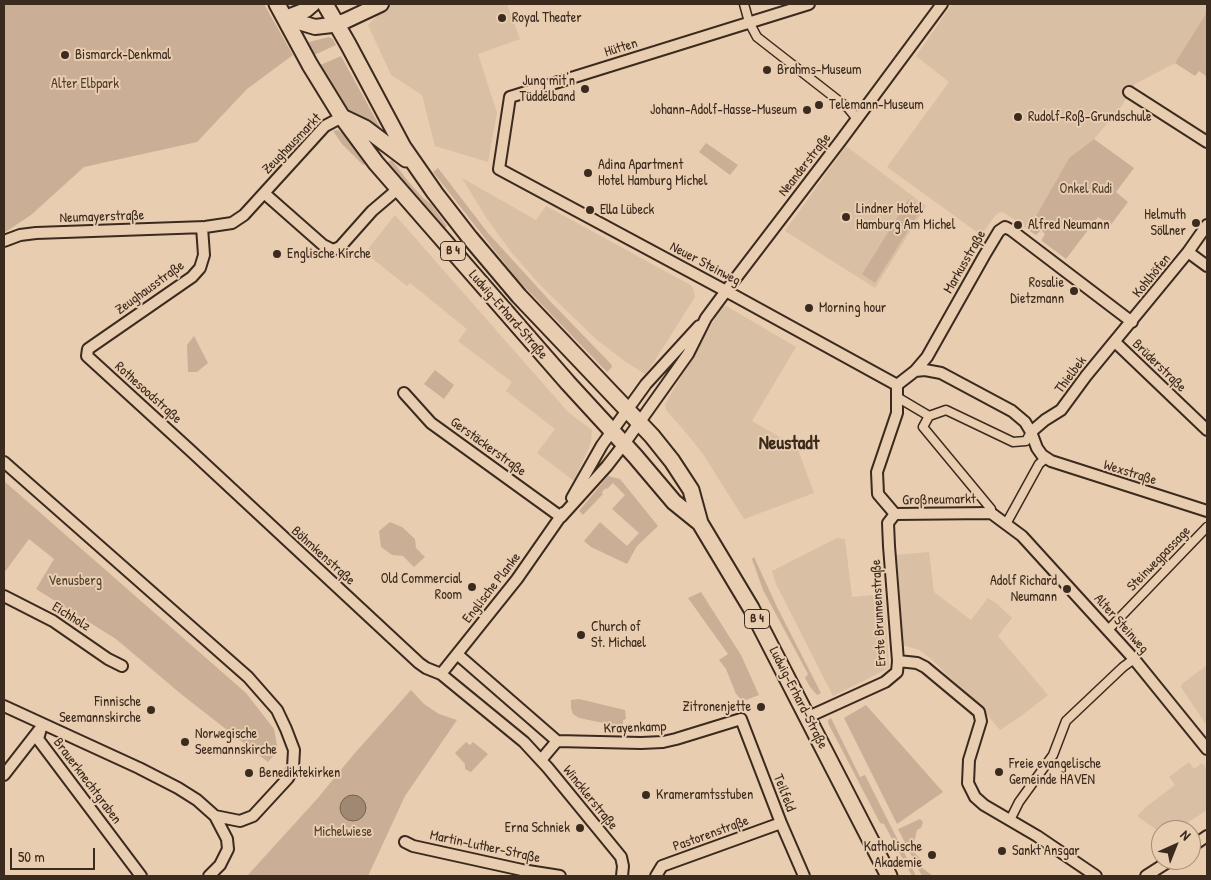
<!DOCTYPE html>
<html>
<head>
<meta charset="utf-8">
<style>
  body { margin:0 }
  #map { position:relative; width:1211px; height:880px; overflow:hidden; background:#e9cdb0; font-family:"Patrick Hand",sans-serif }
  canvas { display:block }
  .frame { position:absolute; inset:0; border:5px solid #3b2a1e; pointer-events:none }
  .north { position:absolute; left:1151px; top:820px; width:50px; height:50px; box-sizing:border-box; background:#e9cdb0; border:1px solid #a38c76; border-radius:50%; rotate:44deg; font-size:14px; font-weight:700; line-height:20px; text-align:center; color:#3b2a1e }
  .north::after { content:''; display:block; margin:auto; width:18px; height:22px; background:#3b2a1e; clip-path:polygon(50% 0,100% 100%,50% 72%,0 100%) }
  .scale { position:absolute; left:10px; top:848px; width:85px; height:22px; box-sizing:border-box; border:2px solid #3b2a1e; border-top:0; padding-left:6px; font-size:15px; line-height:18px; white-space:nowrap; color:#3b2a1e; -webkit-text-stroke:4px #e9cdb0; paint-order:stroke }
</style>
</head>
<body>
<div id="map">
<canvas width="1211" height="880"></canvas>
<div class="frame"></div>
<div class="north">N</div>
<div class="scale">50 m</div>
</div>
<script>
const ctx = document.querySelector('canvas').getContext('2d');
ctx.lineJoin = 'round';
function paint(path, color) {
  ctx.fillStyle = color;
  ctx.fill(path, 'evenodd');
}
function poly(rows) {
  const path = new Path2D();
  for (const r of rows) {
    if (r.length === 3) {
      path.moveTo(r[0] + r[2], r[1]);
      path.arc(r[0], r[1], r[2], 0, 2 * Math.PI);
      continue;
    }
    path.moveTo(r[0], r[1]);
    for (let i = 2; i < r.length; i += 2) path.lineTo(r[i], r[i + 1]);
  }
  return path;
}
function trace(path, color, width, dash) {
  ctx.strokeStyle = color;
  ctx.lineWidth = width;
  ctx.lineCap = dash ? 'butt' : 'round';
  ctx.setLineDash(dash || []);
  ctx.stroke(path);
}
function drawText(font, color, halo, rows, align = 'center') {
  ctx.font = font + ' "Patrick Hand",sans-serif';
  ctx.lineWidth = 4;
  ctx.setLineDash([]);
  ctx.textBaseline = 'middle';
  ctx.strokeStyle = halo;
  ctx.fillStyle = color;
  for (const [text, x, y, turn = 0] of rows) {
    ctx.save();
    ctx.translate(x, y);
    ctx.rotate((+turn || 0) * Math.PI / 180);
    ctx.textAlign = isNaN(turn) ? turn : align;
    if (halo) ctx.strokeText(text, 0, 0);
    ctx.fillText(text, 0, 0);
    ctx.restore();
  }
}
const built = poly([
  [387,4,507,4,520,39,478,54,497,113,488,162,435,146,422,95,391,75,368,25,378,15,384,5],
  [952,4,1207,4,1207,12,1175,63,1135,84,1121,107,1094,139,1069,158,1028,230,1021,224,1003,212,998,213,995,216,981,235,887,167,949,82,916,56],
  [846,146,926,206,875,288,785,231],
  [462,178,536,220,546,206,692,286,695,297,652,365,645,374,626,362,597,340,541,286,512,253,487,219],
  [395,215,568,412,592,430,591,443,574,481,537,453,555,429,506,391,512,382,458,341,467,329,410,283,407,286,365,253],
  [726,306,796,347,752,421,797,447,814,493,744,519,703,454,688,435,666,410,665,404,722,307],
  [837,538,845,539,852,597,884,594,889,664,889,668,833,696,776,584,772,571],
  [929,552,934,592,971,620,988,598,997,604,1012,618,998,636,1048,695,1021,716,1000,730,985,712,931,659,919,650,903,645,895,555],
  [1207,665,1207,726,1181,687,1182,684],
  [1189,762,1194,769,1202,763,1207,770,1207,810,1176,830,1161,830,1161,833,1137,816,1147,806,1175,785,1169,777]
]);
const green = poly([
  [4,4,264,4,293,55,247,89,197,142,84,167,31,215,4,233],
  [1207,12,1207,77,1199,71,1195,76,1175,63],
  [329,37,333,39,336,45,312,56,305,43],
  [341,56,380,127,377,131,354,117,345,108,318,66],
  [338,130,343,134,366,164,363,165,342,144,333,131],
  [1094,139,1134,168,1116,192,1128,202,1110,226,1098,217,1066,259,1042,241,1042,239,1045,234,1041,230,1036,235,1028,230,1069,158],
  [706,143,738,165,730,175,699,152],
  [392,160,407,180,423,198,431,204,447,226,445,228,386,163],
  [438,168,488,233,549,300,611,364,612,367,607,372,517,279,433,172],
  [909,199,922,208,875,283,862,274],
  [194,336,208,363,197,372,188,372,187,345],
  [435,370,454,385,444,399,424,384],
  [608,476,620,479,658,526,637,546,627,564,591,547,584,541,600,522,627,546,639,533,612,509,625,495,613,483,607,489,606,488,602,492,603,494,583,515,579,511],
  [4,481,246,693,274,729,277,745,275,754,268,762,181,694,116,639,36,589,54,559,29,539,4,573],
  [390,522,402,527,415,539,416,548,425,557,414,567,403,556,392,555,381,547,379,531],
  [754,557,777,607,821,693,817,695,810,687,805,678,808,674,763,590,752,559],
  [701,592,741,655,759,695,743,701,736,694,726,669,719,660,728,654,688,598],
  [411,690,424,704,439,714,457,720,405,796,368,876,247,876,317,799,354,754],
  [579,699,625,710,626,719,623,720,623,727,579,718,573,714,571,708,571,700],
  [866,705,943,792,897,824,844,718],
  [831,718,860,777,865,775,916,876,912,876,884,824,880,823,828,723,828,720],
  [466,742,470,745,473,742,488,754,471,772,465,769,465,764,455,753],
  [920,819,923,822,921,828,917,830,912,851,922,860,921,867,933,876,922,876,898,829]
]);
const water = poly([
  [353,808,13]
]);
const pedestrian = poly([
  [744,4,749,22,757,37,848,108,857,119],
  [897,397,929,416],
  [991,513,991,509,923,427,929,416,946,410,1013,442,1026,441,1031,432],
  [1006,524,1039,464,1046,458],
  [1108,630,1207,527],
  [1010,820,1019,802,1053,755,1066,721,1123,667,1134,659]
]);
const minor = poly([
  [809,4,510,97,499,169,726,291,897,385],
  [1129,92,1207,142],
  [264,193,323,245,333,250,340,247,372,211,399,188],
  [202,227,204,255,200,268,192,277,88,349,87,356,191,451,419,663,426,668,441,674,524,742,548,768,621,857,623,866,622,876],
  [4,241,20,235,36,233,205,227,232,223,244,215,325,126,342,117],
  [1188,252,1207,266],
  [1115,342,1207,430],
  [915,371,925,370,941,373,1012,411,1025,422,1031,432,1037,448,1042,455,1051,461,1207,511],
  [897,385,897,413,877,472,878,494,895,514,991,513,1022,536,1134,659,1207,749],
  [897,385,915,371,927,357,984,256,999,231,1005,227,1011,230,1132,322],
  [404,393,431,423,561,517],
  [1031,432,1045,420,1061,410,1086,376,1188,252,1207,225],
  [4,462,248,677,277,710,286,729,294,750,293,768,288,778,253,816,240,821,215,816],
  [572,498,602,445,646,384,699,326],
  [561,517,607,466,624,444,688,354,706,318,726,291,842,139,942,4],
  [4,596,53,621,108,659,122,666],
  [457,654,557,741,641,743,663,742,676,739,741,719,781,823,804,876],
  [898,661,917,663,925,667,979,712,981,721,969,760,968,783,975,797,984,805,1037,836,1096,876],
  [441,674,517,579,563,513],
  [4,706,139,768,178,788,197,800,215,816,227,839,228,849,220,865,209,876],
  [808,717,885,682,897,672,898,661,889,546,888,523,895,514],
  [42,725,38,739,141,876],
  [541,760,557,741],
  [4,775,39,730],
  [405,842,413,846,522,870,560,876],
  [1191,847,1207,836],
  [656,876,662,866,781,823],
  [1146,876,1171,860]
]);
const secondary = poly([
  [285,18,315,27,332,25,345,21,381,4],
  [285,18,306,10,313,4]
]);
const primary = poly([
  [277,4,310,65,342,117,376,163,568,383,635,456,674,502,700,523],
  [325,4,348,44,403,147,435,193,470,238,519,296,652,436,672,461,691,490,700,523,751,608,889,876],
  [342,117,365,128,406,159]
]);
const markers = [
  [502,18,5,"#3b2a1e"],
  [65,55,5,"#3b2a1e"],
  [767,70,5,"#3b2a1e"],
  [585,89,5,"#3b2a1e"],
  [819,105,5,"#3b2a1e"],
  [807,110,5,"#3b2a1e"],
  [1018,117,5,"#3b2a1e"],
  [588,173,5,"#3b2a1e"],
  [590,210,5,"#3b2a1e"],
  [846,217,5,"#3b2a1e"],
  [1196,223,5,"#3b2a1e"],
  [1018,225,5,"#3b2a1e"],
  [277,254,5,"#3b2a1e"],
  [1074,291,5,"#3b2a1e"],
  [809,308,5,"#3b2a1e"],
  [472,587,5,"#3b2a1e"],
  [1067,589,5,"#3b2a1e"],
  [581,635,5,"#3b2a1e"],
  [761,707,5,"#3b2a1e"],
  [151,710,5,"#3b2a1e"],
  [185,742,5,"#3b2a1e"],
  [999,772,5,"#3b2a1e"],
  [249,773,5,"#3b2a1e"],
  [646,795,5,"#3b2a1e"],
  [580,828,5,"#3b2a1e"],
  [1002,851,5,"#3b2a1e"],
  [932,855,5,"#3b2a1e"]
];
const shields = [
  [453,251,25],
  [757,619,25]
];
const shieldNames = [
  ["B 4",453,251],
  ["B 4",757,619]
];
const poiNames = [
  ["Royal Theater",512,18],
  ["Bismarck-Denkmal",75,55],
  ["Brahms-Museum",777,70],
  ["Jung mit'n",575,81,"right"],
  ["Tüddelband",575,97,"right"],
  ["Telemann-Museum",829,105],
  ["Johann-Adolf-Hasse-Museum",797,110,"right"],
  ["Rudolf-Roß-Grundschule",1028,117],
  ["Adina Apartment",598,165],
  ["Hotel Hamburg Michel",598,181],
  ["Lindner Hotel",856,209],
  ["Hamburg Am Michel",856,225],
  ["Ella Lübeck",600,210],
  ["Helmuth",1186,215,"right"],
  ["Söllner",1186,231,"right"],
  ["Alfred Neumann",1028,225],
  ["Englische Kirche",287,254],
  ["Rosalie",1064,283,"right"],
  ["Dietzmann",1064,299,"right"],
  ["Morning hour",819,308],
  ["Old Commercial",462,579,"right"],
  ["Room",462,595,"right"],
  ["Adolf Richard",1057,581,"right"],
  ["Neumann",1057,597,"right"],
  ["Church of",591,627],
  ["St. Michael",591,643],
  ["Finnische",141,702,"right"],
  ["Seemannskirche",141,718,"right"],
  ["Zitronenjette",751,707,"right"],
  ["Norwegische",195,734],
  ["Seemannskirche",195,750],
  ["Freie evangelische",1009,764],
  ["Gemeinde HAVEN",1009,780],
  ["Benediktekirken",259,773],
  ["Krameramtsstuben",656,795],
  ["Erna Schniek",570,828,"right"],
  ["Katholische",922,847,"right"],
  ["Akademie",922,863,"right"],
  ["Sankt Ansgar",1012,851]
];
const streetNames = [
  ["Hütten",621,48,-17],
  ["Zeughausmarkt",292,144,-46],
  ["Neanderstraße",805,165,-52],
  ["Neumayerstraße",102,217,-2],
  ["Markusstraße",965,262,-60],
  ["Neuer Steinweg",705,264,28],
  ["Kohlhöfen",1152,276,-51],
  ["Zeughausstraße",150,288,-36],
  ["Ludwig-Erhard-Straße",508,315,49],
  ["Brüderstraße",1159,366,44],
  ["Thielbek",1071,375,-53],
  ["Rothesoodstraße",148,393,42],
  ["Gerstäckerstraße",488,447,36],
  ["Wexstraße",1130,473,17],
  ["Großneumarkt",939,500,-1],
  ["Böhmkenstraße",323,556,42],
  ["Steinwegpassage",1159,559,-46],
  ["Englische Planke",492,588,-52],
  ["Erste Brunnenstraße",879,613,-93],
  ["Eichholz",71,617,32],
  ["Alter Steinweg",1121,624,48],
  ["Ludwig-Erhard-Straße",798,698,63],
  ["Krayenkamp",635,728,-2],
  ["Brauerknechtgraben",87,781,53],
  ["Teilfeld",784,793,69],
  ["Wincklerstraße",590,798,51],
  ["Pastorenstraße",711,834,-20],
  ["Martin-Luther-Straße",485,847,12]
];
const parkNames = [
  ["Alter Elbpark",85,84],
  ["Onkel Rudi",1086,189],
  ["Venusberg",75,581],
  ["Michelwiese",343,832]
];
const districtNames = [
  ["Neustadt",789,444]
];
paint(built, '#d9bfa3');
paint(green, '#caaf96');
paint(water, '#a08973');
trace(water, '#786351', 1);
trace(pedestrian, '#3b2a1e', 11);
trace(minor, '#3b2a1e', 14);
trace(secondary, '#3b2a1e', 18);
trace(primary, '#3b2a1e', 19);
trace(pedestrian, '#e9cdb0', 8);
trace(minor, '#e9cdb0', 10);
trace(secondary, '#e9cdb0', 14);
trace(primary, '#e9cdb0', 15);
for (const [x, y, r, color] of markers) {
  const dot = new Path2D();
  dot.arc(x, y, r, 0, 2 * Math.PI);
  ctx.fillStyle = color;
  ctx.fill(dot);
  trace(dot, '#e9cdb0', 2);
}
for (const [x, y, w] of shields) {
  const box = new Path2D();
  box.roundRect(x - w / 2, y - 9.5, w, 19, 4);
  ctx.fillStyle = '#e9cdb0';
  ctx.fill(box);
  trace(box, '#3b2a1e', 1);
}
drawText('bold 12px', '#3b2a1e', null, shieldNames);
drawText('14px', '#3b2a1e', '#e9cdb0', poiNames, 'left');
drawText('14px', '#3b2a1e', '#e9cdb0', streetNames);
drawText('14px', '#503e30', '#e9cdb0', parkNames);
drawText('bold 19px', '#3b2a1e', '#e9cdb0', districtNames);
</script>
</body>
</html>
